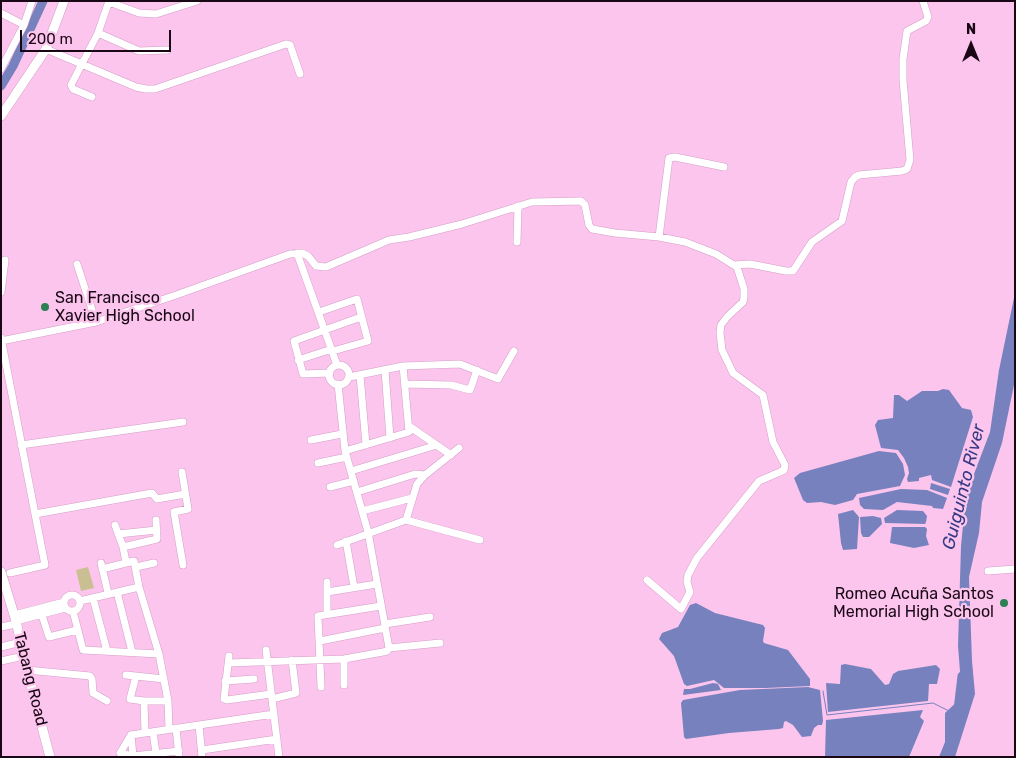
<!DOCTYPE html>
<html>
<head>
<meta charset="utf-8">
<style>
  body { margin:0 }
  #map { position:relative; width:1016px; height:758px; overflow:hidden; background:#fcc5ed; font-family:Rubik,sans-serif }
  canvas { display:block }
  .frame { position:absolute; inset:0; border:2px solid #190715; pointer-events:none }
  .north { position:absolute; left:946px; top:20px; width:50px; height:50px; -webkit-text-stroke:4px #fcc5ed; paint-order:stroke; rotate:0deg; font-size:14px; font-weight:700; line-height:20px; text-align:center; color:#190715 }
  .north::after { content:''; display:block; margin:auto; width:18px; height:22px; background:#190715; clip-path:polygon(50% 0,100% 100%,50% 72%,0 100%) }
  .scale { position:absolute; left:20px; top:30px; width:151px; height:22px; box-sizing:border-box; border:2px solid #190715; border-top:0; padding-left:6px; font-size:15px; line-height:18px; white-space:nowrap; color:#190715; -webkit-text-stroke:4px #fcc5ed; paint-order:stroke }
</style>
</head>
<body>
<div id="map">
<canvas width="1016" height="758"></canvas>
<div class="frame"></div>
<div class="north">N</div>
<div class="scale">200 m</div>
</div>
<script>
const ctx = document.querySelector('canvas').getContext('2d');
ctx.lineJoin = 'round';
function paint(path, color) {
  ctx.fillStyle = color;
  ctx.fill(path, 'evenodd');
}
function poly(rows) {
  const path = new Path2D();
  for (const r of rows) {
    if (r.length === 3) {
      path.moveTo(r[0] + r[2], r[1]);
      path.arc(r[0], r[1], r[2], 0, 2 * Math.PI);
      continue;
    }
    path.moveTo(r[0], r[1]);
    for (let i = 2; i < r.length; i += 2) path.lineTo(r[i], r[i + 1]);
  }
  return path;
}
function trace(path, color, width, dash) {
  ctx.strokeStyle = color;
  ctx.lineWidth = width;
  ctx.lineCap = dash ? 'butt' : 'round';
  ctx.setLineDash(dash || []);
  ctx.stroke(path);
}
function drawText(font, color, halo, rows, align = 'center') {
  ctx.font = font + ' Rubik,sans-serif';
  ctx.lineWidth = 4.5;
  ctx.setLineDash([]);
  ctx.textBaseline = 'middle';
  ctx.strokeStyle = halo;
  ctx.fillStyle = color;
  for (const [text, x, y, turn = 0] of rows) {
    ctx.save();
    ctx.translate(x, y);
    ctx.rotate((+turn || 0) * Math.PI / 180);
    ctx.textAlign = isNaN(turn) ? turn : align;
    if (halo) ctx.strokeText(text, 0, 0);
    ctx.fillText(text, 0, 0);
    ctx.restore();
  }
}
const green = poly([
  [88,567,94,588,81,591,76,570]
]);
const water = poly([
  [1015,293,1015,380,1002,443,982,502,979,533,969,577,972,661,975,694,955,757,939,757,945,742,945,713,962,697,958,646,961,546,966,495,990,432,999,370],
  [943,389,949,390,962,408,971,410,973,417,951,487,932,480,931,475,919,478,919,481,908,482,907,479,909,473,908,467,904,458,898,450,881,448,875,425,878,420,893,418,894,395,899,395,907,401,922,391,938,391],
  [879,451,896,453,903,464,905,475,900,486,857,494,853,500,835,505,821,502,807,503,803,500,794,478,800,473],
  [931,483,950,489,948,495,930,489],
  [901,489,927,490,947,498,943,509,933,508,932,506,897,502,883,510,864,509,860,505,859,498],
  [853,510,859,517,857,549,843,550,841,543,838,514],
  [897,510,923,511,927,516,926,522,925,524,885,523,884,518],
  [873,516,881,518,882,524,869,537,863,537,861,533,860,517],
  [892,527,925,527,927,529,926,536,929,545,914,548,890,543],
  [696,603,715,613,763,625,765,628,763,641,764,643,788,650,810,679,810,686,766,688,724,688,714,680,687,686,684,684,674,656,659,639,662,633,678,627,690,605],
  [845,664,871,669,885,685,889,684,893,674,898,671,936,665,940,669,937,684,929,684,928,701,828,712,826,683,840,684,841,665],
  [713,683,718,684,721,690,683,695,684,689,690,689],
  [808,687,820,690,823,721,822,725,818,725,814,728,811,736,802,737,793,725,786,721,784,722,783,728,779,729,729,733,693,738,686,739,684,737,681,703,683,700,740,690],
  [923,710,920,717,924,721,909,757,825,757,826,720]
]);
const stream = poly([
  [823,691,827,715,933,703,949,711]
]);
const river = poly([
  [1,86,13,66,43,1],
  [958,710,962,676]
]);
const minor = poly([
  [109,2,139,13,156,14,197,1],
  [1,13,24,25],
  [98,33,139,51,167,50],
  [46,49,136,87,146,89,155,89,286,44,290,45,300,74],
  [1,69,24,25,32,1],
  [92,97,73,89,71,85,98,33,109,1],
  [659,237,669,158,675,157,724,167],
  [517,242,518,206],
  [297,253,337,365],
  [77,264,96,322],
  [734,265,750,264,786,271,793,271,812,242,842,221,851,182,855,177,859,175,902,171,907,169,910,160,903,80,903,59,907,31,926,21,928,17,923,1],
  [1,292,5,260],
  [319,312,357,299,368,341,333,351],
  [1,338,35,514,152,493,157,499,185,494],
  [1,341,96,322,179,294,290,254,302,253,308,256,316,266,326,267,389,240,409,237,462,224,532,202,581,201,585,205,589,225,592,229,615,233,659,237,685,242,716,254,737,267,744,289,744,298,743,302,727,317,721,325,720,333,722,350,733,373,763,395,773,442,785,465,784,470,780,472,759,481,697,558,688,575,687,582,690,592,681,609,647,580],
  [298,360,332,349],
  [339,375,10],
  [385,370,390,438],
  [330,373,303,374,294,341,361,317],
  [360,375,366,445],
  [349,377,403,366,460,364,498,379,514,351],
  [338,384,345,451,368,532,389,648],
  [405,384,451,385,470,390,477,370],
  [409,426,451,455],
  [311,440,342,434],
  [21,445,183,422],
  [345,451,409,432,403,366],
  [318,463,347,457],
  [351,471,437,445],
  [182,472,188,509,174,512,183,565],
  [330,487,354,481],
  [357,492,415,474,425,475],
  [362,511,412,498],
  [406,520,417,484,425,475,459,448],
  [115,525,123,547,126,562],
  [118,534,157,530],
  [346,541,354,587],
  [337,545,406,520,480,540],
  [123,547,157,539,156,520],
  [101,563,108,593],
  [136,567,154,563],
  [102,569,134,561,139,587,159,654],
  [988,571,1015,569],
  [10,573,45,565,35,514],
  [117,592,132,652],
  [327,592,377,584],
  [72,603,8],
  [93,598,107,651],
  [80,601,139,587],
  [40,609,49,637,77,630],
  [73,611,83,650,159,654,168,701,169,729],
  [327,614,327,582],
  [14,615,64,602],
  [16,621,65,608],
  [385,624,430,617],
  [1,627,16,624],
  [320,641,385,628],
  [1,647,21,642],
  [266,650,279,757],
  [229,656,224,699,227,700,271,694],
  [344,659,344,685],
  [1,661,24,656],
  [229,663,344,659,383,652,387,651,389,648,440,643],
  [27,670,90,676,92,679,93,693,107,701],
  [126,675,164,679],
  [136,676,130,699,144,701,168,701],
  [225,681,254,679],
  [321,687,318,616,381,606],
  [272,699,296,693,292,660],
  [144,701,145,733],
  [199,725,202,757],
  [176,728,179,757],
  [153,732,156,753],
  [131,735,274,714],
  [131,735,120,753,133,756,179,751],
  [131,735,133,756],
  [202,750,277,739]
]);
const major = poly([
  [1,116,46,49,64,1],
  [1,572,16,621,27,670,50,757]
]);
const markers = [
  [45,307,5,"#2c8053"],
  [1004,603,5,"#2c8053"]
];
const poiNames = [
  ["San Francisco",55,298],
  ["Xavier High School",55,316],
  ["Romeo Acuña Santos",994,594,"right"],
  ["Memorial High School",994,612,"right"]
];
const streetNames = [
  ["Tabang Road",30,679,76]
];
const waterNames = [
  ["Guiguinto River",964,487,-76]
];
paint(green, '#cabf92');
paint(water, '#7781be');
trace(stream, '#7781be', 1);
trace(river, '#7781be', 9);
trace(minor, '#d39ec5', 8);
trace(major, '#d39ec5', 10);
trace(minor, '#fff', 7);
trace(major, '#fff', 9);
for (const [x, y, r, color] of markers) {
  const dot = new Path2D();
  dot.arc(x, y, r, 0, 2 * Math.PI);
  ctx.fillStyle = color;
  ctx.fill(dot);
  trace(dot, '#fcc5ed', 2);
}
drawText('16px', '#190715', '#fcc5ed', poiNames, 'left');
drawText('16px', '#190715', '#fcc5ed', streetNames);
drawText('italic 18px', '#353a84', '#fcc5ed', waterNames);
</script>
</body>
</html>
